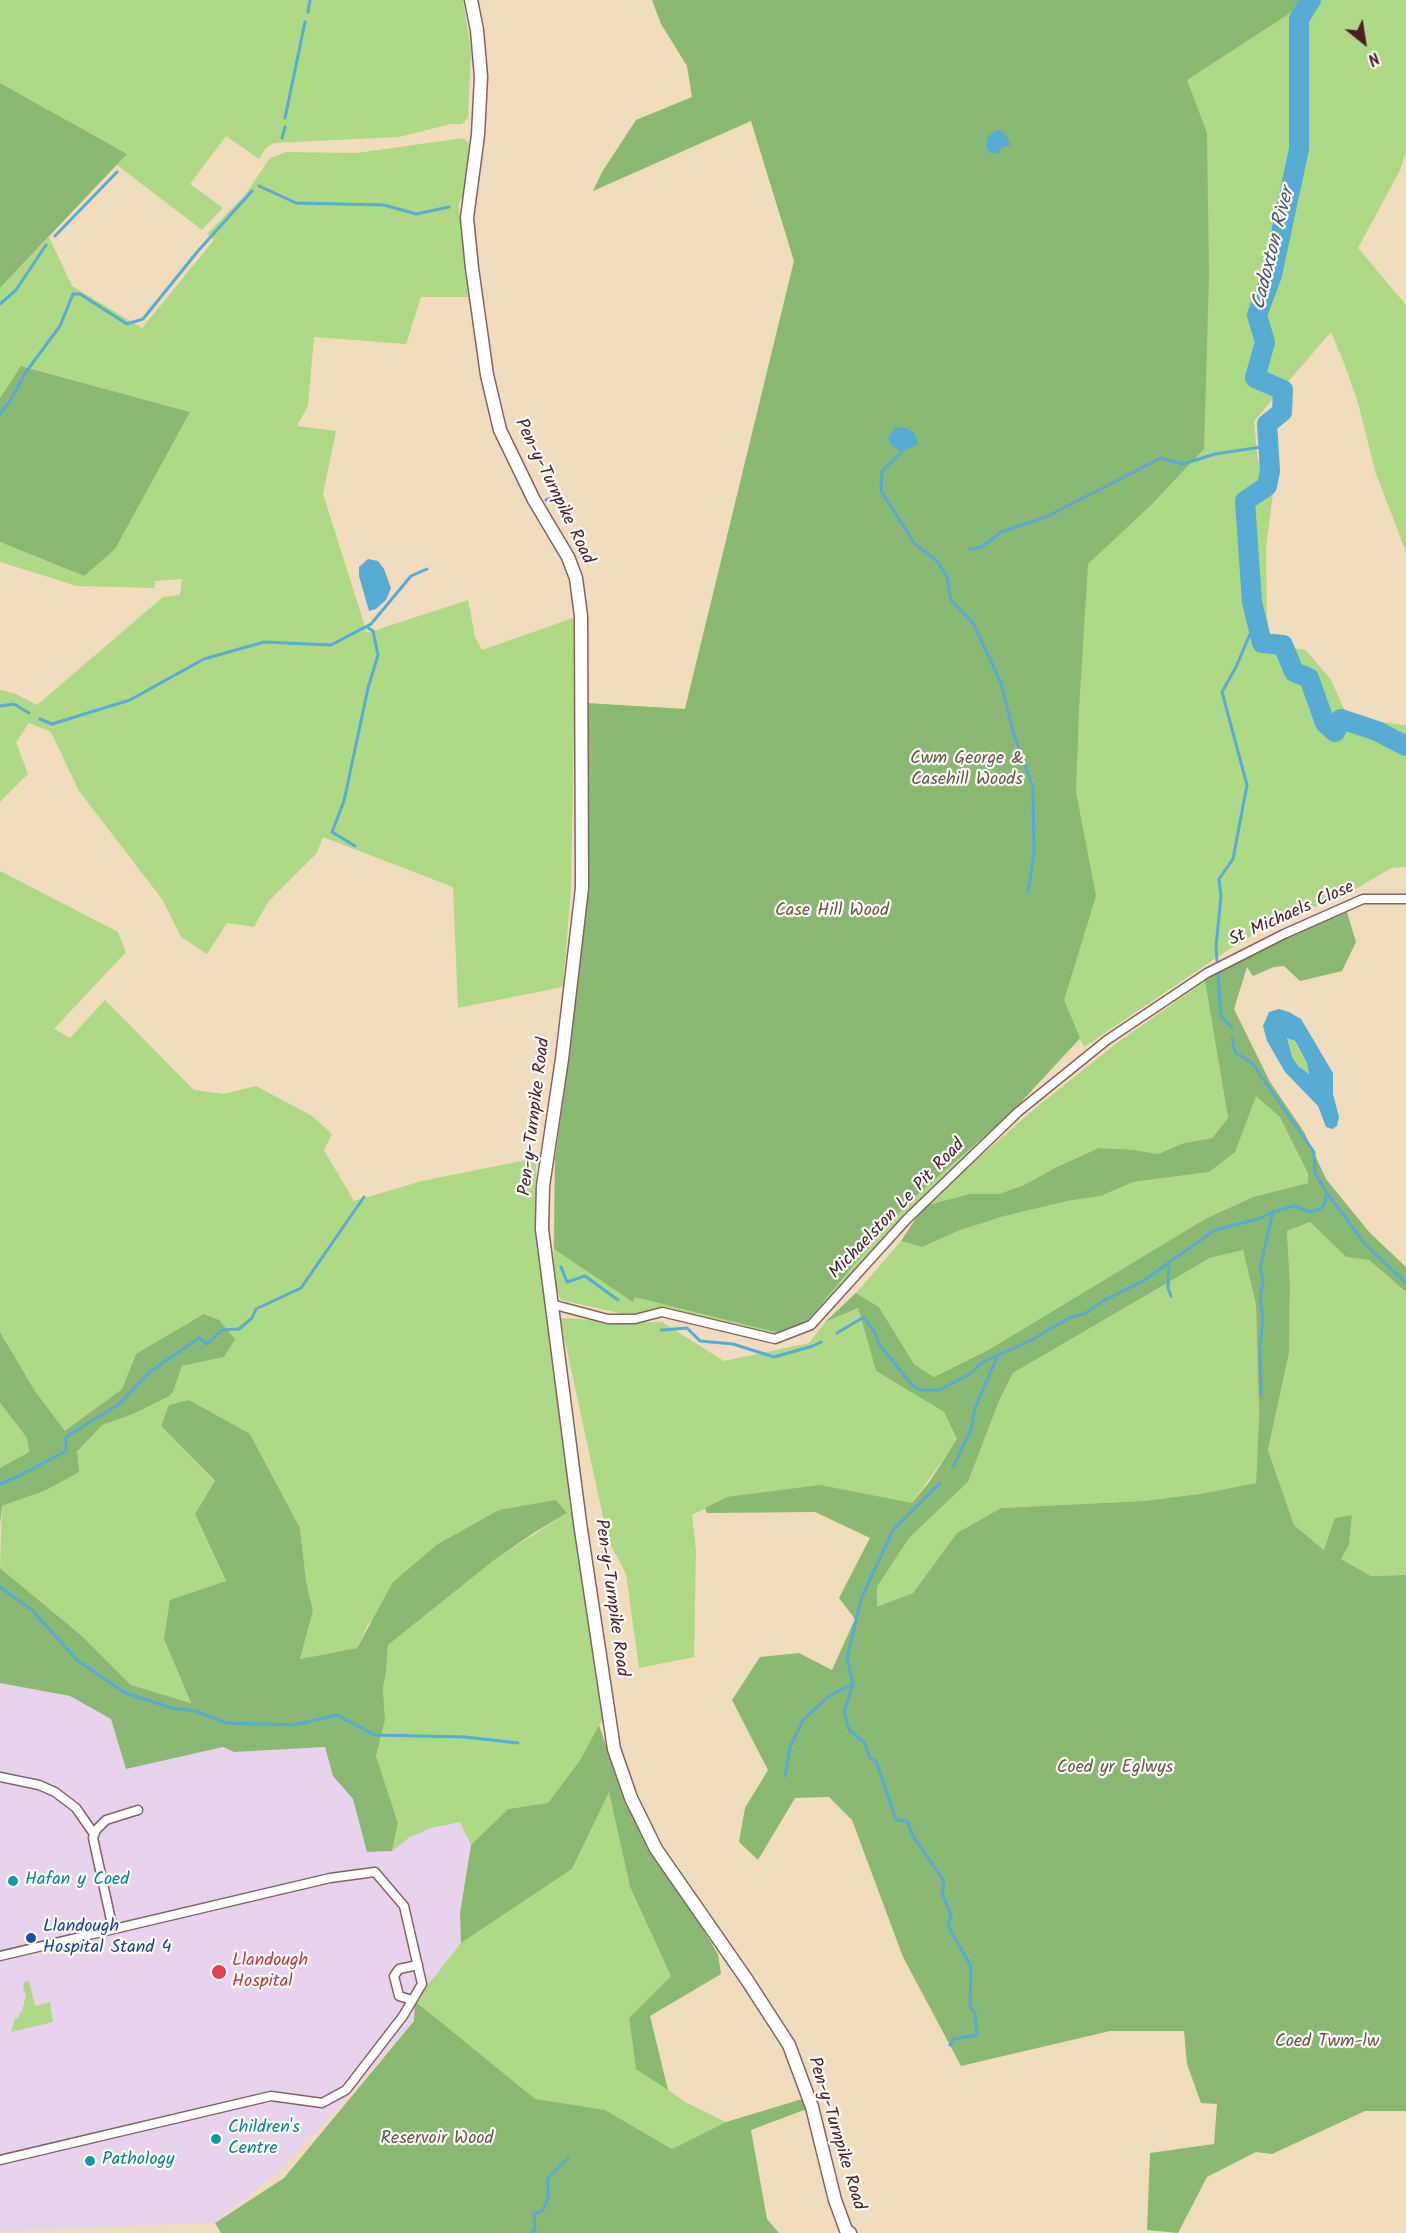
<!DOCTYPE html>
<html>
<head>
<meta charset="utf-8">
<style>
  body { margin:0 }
  #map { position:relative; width:1406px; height:2233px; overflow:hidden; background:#f1ddbe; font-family:Kalam,sans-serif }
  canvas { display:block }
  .north { position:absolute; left:1334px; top:12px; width:60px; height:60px; -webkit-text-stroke:4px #fdfcf7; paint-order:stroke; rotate:150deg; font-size:16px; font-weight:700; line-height:24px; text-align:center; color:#4a1f2b }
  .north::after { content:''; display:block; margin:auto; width:21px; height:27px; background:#4a1f2b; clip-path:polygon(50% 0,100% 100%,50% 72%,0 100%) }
</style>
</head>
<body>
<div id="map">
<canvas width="1406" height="2233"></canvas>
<div class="north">N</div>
</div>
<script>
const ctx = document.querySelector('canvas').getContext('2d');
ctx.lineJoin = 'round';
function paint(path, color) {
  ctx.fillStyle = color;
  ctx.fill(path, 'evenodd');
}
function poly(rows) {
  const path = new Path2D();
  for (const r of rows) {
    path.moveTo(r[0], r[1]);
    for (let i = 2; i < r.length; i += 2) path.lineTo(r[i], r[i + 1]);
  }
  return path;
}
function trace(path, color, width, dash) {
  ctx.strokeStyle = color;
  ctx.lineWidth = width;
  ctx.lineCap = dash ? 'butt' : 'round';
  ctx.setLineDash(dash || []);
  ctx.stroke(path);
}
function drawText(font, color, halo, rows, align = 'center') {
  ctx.font = font + ' Kalam,sans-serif';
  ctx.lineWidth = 4.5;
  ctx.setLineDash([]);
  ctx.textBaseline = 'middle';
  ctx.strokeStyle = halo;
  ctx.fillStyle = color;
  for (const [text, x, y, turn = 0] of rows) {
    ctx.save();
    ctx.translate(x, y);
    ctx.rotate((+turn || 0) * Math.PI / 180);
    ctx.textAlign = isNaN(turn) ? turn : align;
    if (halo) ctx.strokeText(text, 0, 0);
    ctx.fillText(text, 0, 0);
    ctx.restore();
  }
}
const built = poly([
  [0,1683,70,1696,111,1719,127,1769,223,1747,234,1752,325,1747,333,1776,353,1799,367,1852,392,1851,410,1837,431,1828,461,1822,471,1845,460,1913,461,1943,415,2001,414,2021,318,2130,279,2171,215,2223,0,2231]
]);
const green = poly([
  [0,0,463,0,471,51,468,118,462,124,451,124,399,137,274,143,266,148,259,159,226,136,190,184,223,208,202,230,117,165,126,154,0,83],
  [935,0,1406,0,1406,152,1400,170,1358,248,1406,305,1406,552,1375,471,1358,403,1344,363,1331,332,1254,421,1258,462,1277,462,1266,548,1267,617,1271,645,1306,650,1331,680,1350,722,1372,721,1406,725,1406,867,1391,868,1344,896,1277,920,1219,956,1084,1047,1080,1039,813,1320,774,1337,664,1310,637,1317,561,1300,553,1282,555,1160,571,1044,577,925,589,865,585,703,685,709,794,261,751,120],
  [463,138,470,144,471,151,466,189,459,203,459,210,471,297,421,297,406,344,314,337,308,406,297,426,336,431,323,494,367,633,468,600,475,637,482,650,576,617,571,889,563,987,458,1008,453,887,323,837,316,854,268,902,254,927,227,923,207,954,181,937,162,899,79,791,51,732,29,723,16,742,28,774,0,802,0,690,14,693,37,705,163,597,180,595,182,579,155,581,154,588,77,586,0,562,0,542,84,576,190,412,22,366,0,398,0,288,49,237,72,286,142,328,214,240,207,234,245,195,270,158,286,152,357,153],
  [0,871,118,932,126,952,54,1029,70,1038,105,1000,194,1090,223,1094,256,1086,312,1116,332,1134,324,1150,354,1201,422,1181,536,1158,538,1240,603,1718,580,1760,548,1803,508,1809,471,1845,460,1822,431,1828,410,1837,392,1851,398,1823,376,1756,385,1720,383,1688,386,1672,388,1645,493,1561,567,1513,556,1500,368,1624,357,1648,300,1659,313,1611,306,1581,300,1528,250,1434,161,1426,215,1482,195,1514,226,1582,164,1639,191,1703,131,1685,82,1636,0,1568,2,1506,44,1491,102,1424,133,1414,173,1392,182,1366,224,1357,136,1354,122,1389,65,1432,35,1391,0,1332],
  [1205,981,1228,1118,1212,1138,1184,1143,1158,1154,1134,1150,1055,1168,1024,1185,999,1194,969,1194,924,1206,1033,1110,1117,1043],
  [1287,1038,1294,1041,1307,1063,1309,1074,1298,1066,1292,1057],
  [1256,1095,1280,1116,1308,1175,1308,1183,1253,1197,1205,1219,990,1349,934,1377,914,1364,879,1307,856,1293,901,1241,922,1247,958,1231,1001,1217,1067,1201,1101,1196,1133,1182,1209,1172],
  [1310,1222,1346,1257,1369,1260,1406,1292,1406,1575,1371,1576,1341,1559,1349,1545,1352,1515,1324,1550,1294,1525,1268,1450,1289,1353,1290,1283,1287,1231],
  [1243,1250,1256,1305,1259,1415,1256,1483,1199,1494,1143,1501,1001,1508,957,1533,913,1593,877,1608,877,1587,909,1538,968,1482,999,1401,1013,1373,1210,1258],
  [858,1308,876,1371,944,1412,958,1439,912,1503,898,1501,727,1497,692,1515,696,1551,694,1657,639,1668,626,1574,608,1540,560,1318,625,1322,662,1322,724,1361,809,1343,825,1322],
  [0,1403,27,1438,29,1452,0,1468],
  [609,1791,630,1887,672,1977,629,2018,636,2068,687,2103,726,2122,672,2149,605,2110,537,2102,415,2001,461,1943,572,1869],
  [29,1981,35,2006,50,2002,53,2022,11,2032,15,2018,18,2018,20,2012,22,2012,26,1995,23,1988,24,1982]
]);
const forest = poly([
  [652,0,1310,0,1187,80,1207,133,1209,276,1204,449,1152,504,1088,564,1079,710,1076,792,1096,896,1064,1000,1080,1038,1012,1112,918,1194,887,1225,808,1320,799,1327,790,1331,777,1332,755,1327,635,1297,633,1302,554,1249,555,1160,571,1044,577,925,589,865,585,703,685,709,794,261,751,121,593,191,602,172,636,120,692,97,687,66,661,24],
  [0,83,127,154,0,288],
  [21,366,190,412,115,549,84,576,0,542,0,398],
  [1347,912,1356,942,1342,971,1300,981,1284,966,1274,967,1253,976,1247,967,1234,1009,1270,1082,1304,1132,1326,1179,1370,1233,1406,1267,1406,1292,1369,1260,1346,1257,1310,1222,1287,1231,1290,1283,1289,1353,1268,1450,1294,1525,1324,1550,1335,1518,1352,1515,1349,1545,1341,1559,1371,1576,1406,1575,1406,2111,1365,2111,1272,2154,1256,2152,1207,2177,1178,2233,1147,2230,1150,2153,1214,2144,1217,2104,1201,2103,1187,2064,1184,2031,1110,2031,961,2066,903,1957,852,1820,829,1797,795,1798,758,1860,739,1842,745,1808,768,1770,732,1700,760,1657,799,1653,832,1670,855,1619,839,1598,870,1538,815,1512,707,1513,705,1508,727,1497,820,1485,912,1503,930,1481,957,1439,944,1412,876,1371,858,1308,825,1322,856,1293,879,1307,914,1364,934,1377,990,1349,1205,1219,1253,1197,1308,1183,1308,1174,1280,1117,1256,1096,1235,1152,1209,1172,1133,1182,1101,1196,1067,1201,1001,1217,958,1231,922,1247,901,1241,924,1206,969,1194,999,1194,1024,1185,1055,1168,1099,1148,1134,1150,1158,1154,1184,1143,1212,1138,1228,1118,1205,981,1237,958,1282,934],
  [1243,1250,1256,1305,1259,1415,1256,1483,1199,1494,1143,1501,1001,1508,957,1533,913,1593,877,1607,877,1587,909,1538,968,1482,999,1401,1013,1373,1210,1258],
  [204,1314,219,1320,235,1339,224,1357,182,1366,173,1392,169,1396,133,1414,102,1425,77,1452,79,1472,44,1491,2,1506,0,1524,0,1468,29,1452,27,1438,0,1403,0,1332,35,1391,65,1431,122,1389,136,1354],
  [189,1400,250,1434,300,1528,306,1581,313,1611,300,1659,357,1648,393,1582,438,1544,499,1510,556,1500,567,1513,535,1532,493,1561,388,1645,386,1672,383,1688,385,1720,376,1756,398,1823,392,1851,367,1852,353,1799,333,1776,325,1747,234,1752,223,1747,126,1769,111,1719,70,1696,0,1683,0,1568,82,1636,131,1685,191,1703,164,1639,170,1600,226,1581,195,1514,215,1481,161,1426,169,1405],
  [599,1725,626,1805,718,1954,721,1974,650,2016,668,2090,636,2069,629,2018,671,1976,630,1887,609,1792,572,1869,461,1943,460,1913,471,1845,508,1809,548,1803,580,1760],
  [415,2001,535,2099,605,2110,672,2149,726,2122,809,2097,812,2107,751,2130,767,2219,779,2233,221,2233,215,2223,284,2178,414,2021]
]);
const water = poly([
  [997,130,1004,132,1011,145,1001,148,998,154,990,153,986,146,988,136],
  [895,427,907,428,914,433,918,444,902,452,892,446,888,438],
  [368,559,378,561,384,569,391,588,386,600,376,609,369,611,359,576,359,567],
  [1279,1009,1289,1012,1301,1019,1333,1073,1333,1094,1339,1117,1337,1126,1332,1129,1326,1127,1318,1106,1285,1072,1267,1041,1263,1026,1269,1012],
  [1287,1038,1295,1041,1307,1063,1309,1074,1298,1066,1292,1057]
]);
const stream = poly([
  [308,12,310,0],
  [285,118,305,22],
  [282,138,285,127],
  [259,186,296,203,384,205,416,214,449,207],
  [55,236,117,172],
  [0,304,16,290,46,245],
  [0,414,10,401,26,372,60,326,73,294,80,294,127,324,143,319,198,251,252,191],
  [902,452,882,471,881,491,915,544,937,561,947,577,951,600,973,623,1001,683,1013,731,1033,788,1034,854,1028,892],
  [546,500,554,496],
  [970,549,982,547,1001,532,1046,517,1161,458,1183,464,1215,454,1268,446],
  [0,706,14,704,29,713],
  [40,719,52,724,130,700,204,659,264,642,331,645,371,624,411,576,427,569],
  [355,846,332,832,344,801,368,688,378,655,373,631,367,627],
  [1232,1028,1221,1016,1216,947,1221,896,1219,879,1233,859,1247,785,1222,692,1236,667,1256,620],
  [1232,1038,1235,1052,1252,1063,1314,1152,1315,1173,1327,1193,1365,1244,1406,1283],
  [1169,1263,1168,1288,1171,1296],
  [561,1267,567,1282,585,1276,618,1300],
  [661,1330,687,1328,700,1341,733,1344,774,1357,813,1346,821,1342],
  [837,1333,864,1317,874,1331,879,1344,912,1385,920,1390,939,1390,970,1374,983,1362,1034,1339,1051,1328,1072,1317,1086,1313,1103,1301,1143,1281,1215,1230,1258,1219,1273,1212,1294,1206,1310,1212,1320,1209,1324,1205,1327,1193],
  [1261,1396,1260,1347,1263,1319,1260,1297,1263,1281,1260,1268,1273,1212],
  [953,1467,971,1430,975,1408,998,1355],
  [940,1483,893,1530,861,1599,847,1658,853,1684,844,1712,849,1730,864,1742,870,1758,876,1761,896,1820,907,1821,913,1836,944,1881,942,1894,951,1914,948,1926,971,1966,970,2007,975,2013,977,2035,953,2039,950,2045],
  [0,1484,19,1476,66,1451,66,1437,119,1404,151,1371,199,1338,207,1344,222,1330,239,1329,252,1318,256,1309,301,1288,364,1197],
  [0,1587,32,1610,77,1660,125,1693,172,1708,195,1711,227,1723,293,1725,337,1715,375,1735,465,1737,518,1743],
  [785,1776,790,1747,803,1720,829,1696,853,1684],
  [531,2233,535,2230,534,2214,543,2210,548,2198,548,2178,568,2158]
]);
const river = poly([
  [1311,0,1299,19,1299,149,1272,275,1257,315,1265,342,1255,378,1283,390,1282,412,1267,424,1270,471,1267,486,1245,501,1252,602,1262,643,1283,645,1294,672,1309,678,1325,723,1335,732,1341,719,1377,731,1406,746]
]);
const street = poly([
  [551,1304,608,1319,635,1319,662,1312,775,1339,811,1325,907,1219,1018,1112,1107,1040,1207,973,1284,934,1363,899,1406,899],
  [0,1777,39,1785,55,1792,76,1808,94,1834],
  [113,1929,93,1838,96,1830,106,1820,138,1810],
  [0,1956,330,1878,375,1872,404,1906,422,1984,403,2016,346,2090,322,2103,271,2096,0,2160],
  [412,2000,399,1996,394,1976,399,1969,418,1965]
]);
const secondary = poly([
  [471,0,477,30,481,77,478,135,467,218,472,268,487,375,500,430,534,500,568,557,576,578,581,616,582,888,562,1059,543,1186,542,1229,580,1523,614,1749,631,1798,656,1849,747,1980,789,2045,812,2107,835,2200,846,2230,850,2233]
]);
const markers = [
  [13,1881,6,"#0f9aa8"],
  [31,1938,6,"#1a4fb4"],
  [219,1972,8,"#e0444e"],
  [216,2139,6,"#0f9aa8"],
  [90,2161,6,"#0f9aa8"]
];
const streetNames = [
  ["Pen-y-Turnpike Road",553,492,64],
  ["St Michaels Close",1292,915,-24],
  ["Pen-y-Turnpike Road",536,1117,-83],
  ["Michaelston Le Pit Road",898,1210,-46],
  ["Pen-y-Turnpike Road",610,1598,82],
  ["Pen-y-Turnpike Road",835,2134,73]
];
const parkNames = [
  ["Cwm George &",967,760],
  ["Casehill Woods",967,781],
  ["Case Hill Wood",832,912],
  ["Coed yr Eglwys",1115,1769],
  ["Coed Twm-lw",1327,2043],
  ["Reservoir Wood",437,2140]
];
const cultureNames = [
  ["Hafan y Coed",25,1881],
  ["Children's",228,2129],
  ["Centre",228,2150],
  ["Pathology",102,2161]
];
const transitNames = [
  ["Llandough",43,1928],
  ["Hospital Stand 4",43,1949]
];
const healthNames = [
  ["Llandough",232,1962],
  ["Hospital",232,1983]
];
const waterNames = [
  ["Cadoxton River",1275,249,-76]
];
paint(built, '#e8d2ee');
paint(green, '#aed986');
paint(forest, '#8ab973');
paint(water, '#56acd3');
trace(stream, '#56acd3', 3);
trace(river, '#56acd3', 20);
trace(street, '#84625e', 11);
trace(secondary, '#84625e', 15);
trace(street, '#fff', 8);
trace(secondary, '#fff', 12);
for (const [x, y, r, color] of markers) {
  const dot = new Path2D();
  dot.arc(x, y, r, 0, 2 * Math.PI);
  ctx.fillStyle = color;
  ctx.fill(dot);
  trace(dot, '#fdfcf7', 2);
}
drawText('18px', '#4a1f2b', '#fdfcf7', streetNames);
drawText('18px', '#685746', '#fdfcf7', parkNames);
drawText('18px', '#0d838f', '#fdfcf7', cultureNames, 'left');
drawText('18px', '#164399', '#fdfcf7', transitNames, 'left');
drawText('18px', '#be3a42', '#fdfcf7', healthNames, 'left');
drawText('italic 20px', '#4f576e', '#fdfcf7', waterNames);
</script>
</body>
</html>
